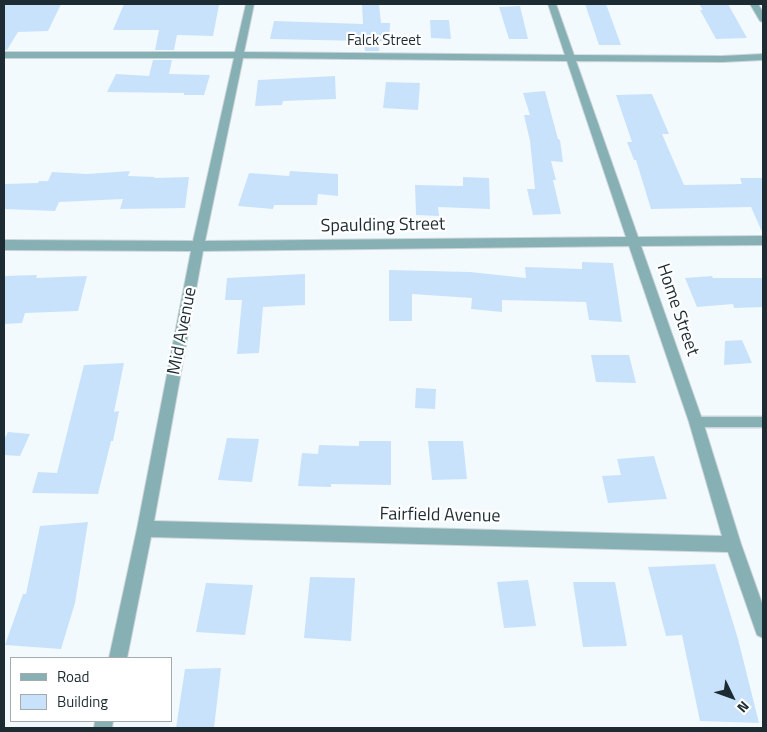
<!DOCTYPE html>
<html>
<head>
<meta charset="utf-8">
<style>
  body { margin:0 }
  #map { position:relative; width:767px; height:732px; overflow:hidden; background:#f3fafe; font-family:"Titillium Web",sans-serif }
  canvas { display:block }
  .frame { position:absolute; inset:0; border:5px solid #1d2c32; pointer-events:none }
  .legend { position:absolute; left:10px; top:657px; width:162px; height:65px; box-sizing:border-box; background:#fff; border:1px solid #a5abad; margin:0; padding:6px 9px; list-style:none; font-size:15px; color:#1d2c32 }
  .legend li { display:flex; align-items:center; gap:10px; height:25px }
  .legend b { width:25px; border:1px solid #a5abad }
  .north { position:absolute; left:707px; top:672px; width:50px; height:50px; -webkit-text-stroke:4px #fff; paint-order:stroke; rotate:132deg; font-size:14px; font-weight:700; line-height:20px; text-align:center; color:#1d2c32 }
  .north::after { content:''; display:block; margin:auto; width:18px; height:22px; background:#1d2c32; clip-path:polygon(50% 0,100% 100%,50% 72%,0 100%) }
</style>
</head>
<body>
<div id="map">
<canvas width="767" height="732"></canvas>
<div class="frame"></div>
<ul class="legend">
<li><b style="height:6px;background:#86b0b3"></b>Road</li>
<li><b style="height:14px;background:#c8e2fc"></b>Building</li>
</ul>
<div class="north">N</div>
</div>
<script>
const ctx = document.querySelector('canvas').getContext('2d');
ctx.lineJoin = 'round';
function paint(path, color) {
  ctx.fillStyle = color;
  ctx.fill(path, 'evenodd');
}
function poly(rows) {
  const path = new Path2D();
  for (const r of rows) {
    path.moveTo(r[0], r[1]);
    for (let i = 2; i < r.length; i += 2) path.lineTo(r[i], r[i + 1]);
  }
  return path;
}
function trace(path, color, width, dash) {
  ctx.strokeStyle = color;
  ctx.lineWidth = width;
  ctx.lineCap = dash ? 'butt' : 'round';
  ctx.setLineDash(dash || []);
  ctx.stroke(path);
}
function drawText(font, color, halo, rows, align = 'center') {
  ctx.font = font + ' "Titillium Web",sans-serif';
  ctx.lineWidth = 4.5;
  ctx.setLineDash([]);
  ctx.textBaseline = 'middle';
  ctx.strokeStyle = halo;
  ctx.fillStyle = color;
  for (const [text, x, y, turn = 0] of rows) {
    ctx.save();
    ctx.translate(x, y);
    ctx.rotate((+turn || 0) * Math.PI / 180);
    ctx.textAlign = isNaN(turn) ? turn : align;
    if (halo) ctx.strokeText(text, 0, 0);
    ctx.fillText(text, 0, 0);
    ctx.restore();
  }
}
const building = poly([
  [4,4,61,4,48,31,18,32,7,50,4,50],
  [124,4,197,4,219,5,213,36,177,35,174,50,155,50,159,30,113,30],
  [362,4,379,4,381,23,390,23,389,41,380,41,379,51,365,51,364,41,270,39,274,21,363,24],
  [585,4,606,4,621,45,599,45],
  [699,4,728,4,747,38,716,39,700,10,703,10],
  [520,6,528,39,509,39,499,7],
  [430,20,449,20,451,39,431,38],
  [153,60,172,60,169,74,171,74,210,75,204,95,184,95,184,93,107,92,116,74,149,76],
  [335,76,336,99,283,101,282,105,255,106,258,80],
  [386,82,420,83,418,110,383,108],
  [545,91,558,139,560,140,563,162,551,161,556,180,553,180,561,214,533,215,527,189,535,189,530,141,524,115,530,115,523,93],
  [652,94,669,134,662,134,684,185,742,184,740,178,763,178,763,234,751,207,651,209,636,160,634,160,627,142,632,142,616,95],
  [130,171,128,176,155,177,154,178,189,177,185,208,120,209,123,199,59,202,55,211,4,209,4,184,38,183,39,181,48,181,52,172,87,174],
  [290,171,338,174,338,196,318,194,317,205,274,205,273,209,238,206,249,173,289,176],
  [463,177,489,178,490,209,438,207,439,216,416,215,415,185,463,186],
  [582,262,613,263,622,322,589,320,586,302,502,300,502,312,471,309,472,298,412,294,412,321,389,321,389,270,470,272,526,278,525,267,582,269],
  [305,274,305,305,263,307,259,353,237,354,242,300,225,300,227,278],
  [37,275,36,278,87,276,78,311,25,313,22,323,4,324,4,276],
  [712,276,713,278,763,278,763,307,734,308,733,304,697,307,685,278],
  [742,340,752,363,724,365,725,341],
  [591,355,629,355,636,383,596,382],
  [124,363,114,412,119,411,113,441,111,441,98,494,32,493,38,472,57,473,84,365],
  [416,388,436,389,435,409,415,408],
  [8,432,30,434,20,456,4,455,4,440],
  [227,438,259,439,252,482,218,480],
  [359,441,391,441,391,485,331,484,331,487,298,486,302,453,318,454,319,445,359,446],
  [428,441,463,441,467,479,432,480],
  [654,456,667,499,608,503,602,476,621,475,617,459],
  [88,522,75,603,61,649,5,645,23,594,26,594,40,526],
  [715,564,738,639,759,723,700,721,682,635,666,636,648,567],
  [310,577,355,578,351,641,304,638],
  [528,580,536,626,504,628,497,582],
  [573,582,615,582,627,646,583,647],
  [206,583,253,585,245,635,196,632],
  [221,668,214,728,176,728,185,669]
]);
const service = poly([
  [696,417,763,417,763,427,696,427,692,426,690,422,692,418,696,417]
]);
const minor = poly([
  [246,4,254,4,244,52,565,55,548,4,556,4,574,55,722,56,763,54,763,60,722,62,576,61,638,237,763,236,763,245,641,246,703,422,741,544,763,606,763,638,757,635,728,552,151,537,127,658,109,658,137,529,191,251,4,250,4,240,193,241,234,58,4,58,4,52,235,52,246,4],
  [243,58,567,61,626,237,205,241,243,58],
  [629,246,689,422,722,536,154,521,203,251,629,246],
  [750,4,758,4,763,12,763,22,760,21,750,4],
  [95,721,113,721,112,728,94,728,95,721]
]);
const farStreetnames = [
  ["Falck Street",384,41]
];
const streetNames = [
  ["Spaulding Street",383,226,-1],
  ["Home Street",677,310,71],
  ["Mid Avenue",183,331,-79],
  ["Fairfield Avenue",440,516,1]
];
paint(building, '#c8e2fc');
trace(service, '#ccd5d9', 3);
trace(minor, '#ccd5d9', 2);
paint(service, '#86b0b3');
paint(minor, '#86b0b3');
drawText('15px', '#1d2c32', '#fff', farStreetnames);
drawText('18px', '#1d2c32', '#fff', streetNames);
</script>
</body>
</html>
